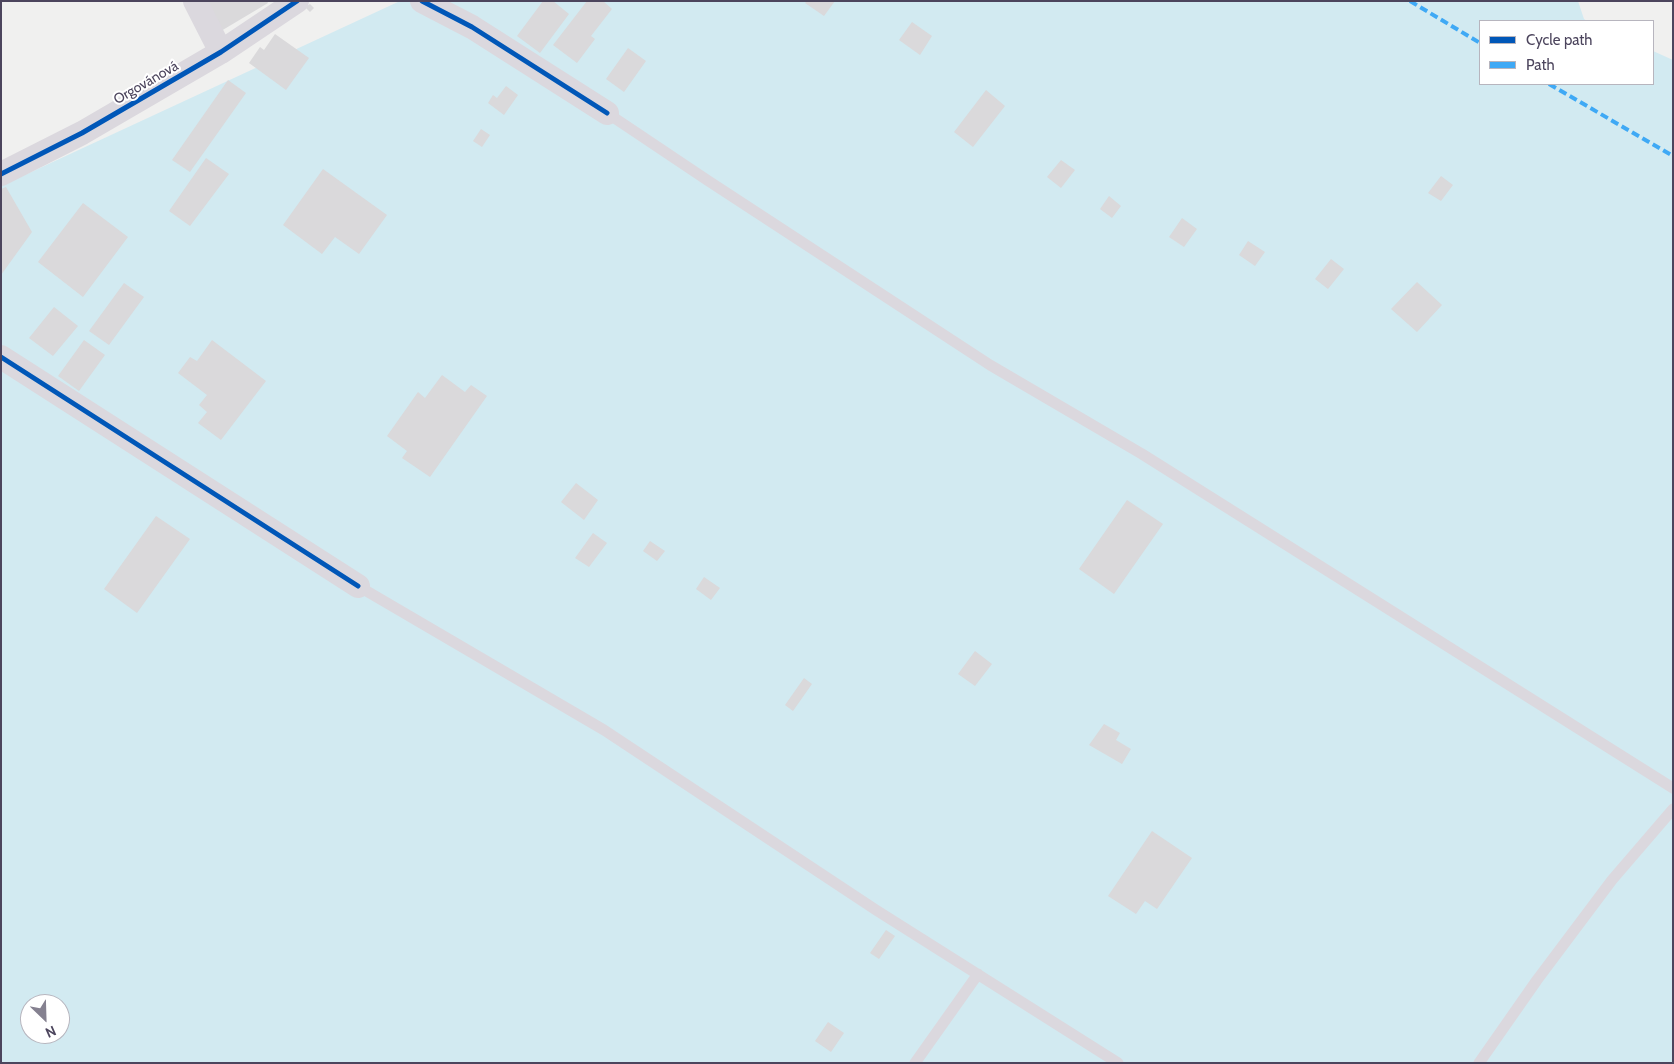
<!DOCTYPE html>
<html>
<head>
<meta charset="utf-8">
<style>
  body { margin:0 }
  #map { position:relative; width:1674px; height:1064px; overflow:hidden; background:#f0f0ef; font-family:Cabin,sans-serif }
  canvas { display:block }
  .frame { position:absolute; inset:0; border:2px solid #4c455d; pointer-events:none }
  .legend { position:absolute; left:1479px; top:20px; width:175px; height:65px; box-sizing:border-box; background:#fff; border:1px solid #b7b5be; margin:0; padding:6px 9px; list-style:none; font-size:15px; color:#4c455d }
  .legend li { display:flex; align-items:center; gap:10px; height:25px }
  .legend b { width:25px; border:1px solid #b7b5be }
  .north { position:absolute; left:20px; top:994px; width:50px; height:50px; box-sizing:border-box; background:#fff; border:1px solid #b7b5be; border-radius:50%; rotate:156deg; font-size:14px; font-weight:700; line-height:20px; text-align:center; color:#4c455d }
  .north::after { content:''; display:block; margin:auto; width:18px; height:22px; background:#858190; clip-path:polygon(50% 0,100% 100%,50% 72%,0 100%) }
</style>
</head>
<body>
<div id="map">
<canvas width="1674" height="1064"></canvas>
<div class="frame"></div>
<ul class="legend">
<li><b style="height:6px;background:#0057b8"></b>Cycle path</li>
<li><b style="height:6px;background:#3fa9f5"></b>Path</li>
</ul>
<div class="north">N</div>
</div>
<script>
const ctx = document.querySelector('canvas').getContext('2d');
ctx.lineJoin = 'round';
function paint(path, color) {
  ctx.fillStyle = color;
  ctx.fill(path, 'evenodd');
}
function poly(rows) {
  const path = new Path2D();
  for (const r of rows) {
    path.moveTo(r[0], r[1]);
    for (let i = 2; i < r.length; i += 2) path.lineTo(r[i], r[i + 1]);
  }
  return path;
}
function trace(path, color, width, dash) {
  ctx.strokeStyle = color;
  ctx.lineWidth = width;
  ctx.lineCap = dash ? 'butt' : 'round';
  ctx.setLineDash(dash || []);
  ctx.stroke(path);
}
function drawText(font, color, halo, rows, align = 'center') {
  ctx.font = font + ' Cabin,sans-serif';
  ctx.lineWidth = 4;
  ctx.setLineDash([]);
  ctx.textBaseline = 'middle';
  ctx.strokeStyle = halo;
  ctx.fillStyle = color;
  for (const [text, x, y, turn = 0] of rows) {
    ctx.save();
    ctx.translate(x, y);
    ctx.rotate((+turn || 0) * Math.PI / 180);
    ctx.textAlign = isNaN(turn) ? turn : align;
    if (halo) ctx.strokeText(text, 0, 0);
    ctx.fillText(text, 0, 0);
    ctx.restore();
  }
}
const green = poly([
  [400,1,1578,1,1584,19,1587,21,1480,21,1480,84,1653,84,1653,51,1673,60,1673,1063,1,1063,1,186],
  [30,1004,60,1004,60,1034,30,1034]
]);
const building = poly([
  [206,1,267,1,268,3,221,31],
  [543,1,553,1,569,14,540,53,517,36],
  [587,1,603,1,612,9,591,36,595,39,577,63,553,45],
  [807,1,835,1,824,16,805,3],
  [310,4,314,8,310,12,305,7],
  [912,22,932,36,920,55,899,40],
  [275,34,309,58,286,90,249,63,260,47,264,50],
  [628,48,646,61,624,92,606,79],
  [228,80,246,93,190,172,172,160],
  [506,86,518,95,504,115,488,103,493,95,497,98],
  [986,90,1005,106,973,147,954,132],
  [481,129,490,135,482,147,473,141],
  [206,158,229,174,190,226,169,211],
  [1061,160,1075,170,1061,188,1047,177],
  [323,169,387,215,359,254,335,237,322,254,283,225],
  [1441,176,1453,185,1441,201,1428,193],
  [6,187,32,232,1,275,1,189],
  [1109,196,1121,206,1112,218,1100,209],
  [83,203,128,237,83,297,38,262],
  [1182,218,1197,229,1184,247,1169,237],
  [1248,241,1265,252,1255,266,1239,255],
  [1331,259,1344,269,1328,289,1315,279],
  [1417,282,1442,305,1417,332,1391,309],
  [124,283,144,297,109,345,89,331],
  [54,307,78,326,53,356,29,338],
  [84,340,105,355,79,391,58,376],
  [212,340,266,381,221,440,198,423,207,412,199,405,207,395,178,373,190,357,197,361],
  [442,375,465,392,471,385,487,396,430,477,402,458,407,451,387,436,418,392,425,398],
  [576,483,598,500,584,520,561,502],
  [1127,500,1163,524,1114,594,1079,569],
  [156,516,190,539,137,613,104,589],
  [593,533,607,543,589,567,575,558],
  [650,541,665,551,657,561,643,551],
  [704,577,720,588,711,600,696,589],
  [975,651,992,664,975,686,958,674],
  [804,678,812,684,793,711,785,705],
  [1104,724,1120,733,1116,740,1131,749,1122,764,1089,745],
  [1152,831,1192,858,1157,909,1145,901,1136,914,1108,896],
  [886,930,895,936,879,959,870,953],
  [828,1022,844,1033,831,1052,815,1041]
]);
const service = poly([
  [607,113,707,180,990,365,1142,454,1673,788],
  [358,586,604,730,876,910,1118,1063],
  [915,1063,978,974],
  [1479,1063,1537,980,1612,880,1673,809]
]);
const minor = poly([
  [195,1,221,52],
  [422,1,472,27,607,113],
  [1,174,82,133,221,52,297,1],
  [1,357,358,586]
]);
const quiet = poly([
  [1410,1,1480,43],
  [1549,84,1673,156]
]);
const cycleway = poly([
  [422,1,472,27,607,113],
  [1,174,82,133,221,52,297,1],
  [1,357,358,586]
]);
const streetNames = [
  ["Orgovánová",146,83,-30]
];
paint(green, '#d2eaf1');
paint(building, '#dad9db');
trace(service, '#dbd8de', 11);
trace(minor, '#dbd8de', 24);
trace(quiet, '#3fa9f5', 4, [8, 4]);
trace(cycleway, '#0057b8', 5);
drawText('14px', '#4c455d', '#fff', streetNames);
</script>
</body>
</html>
